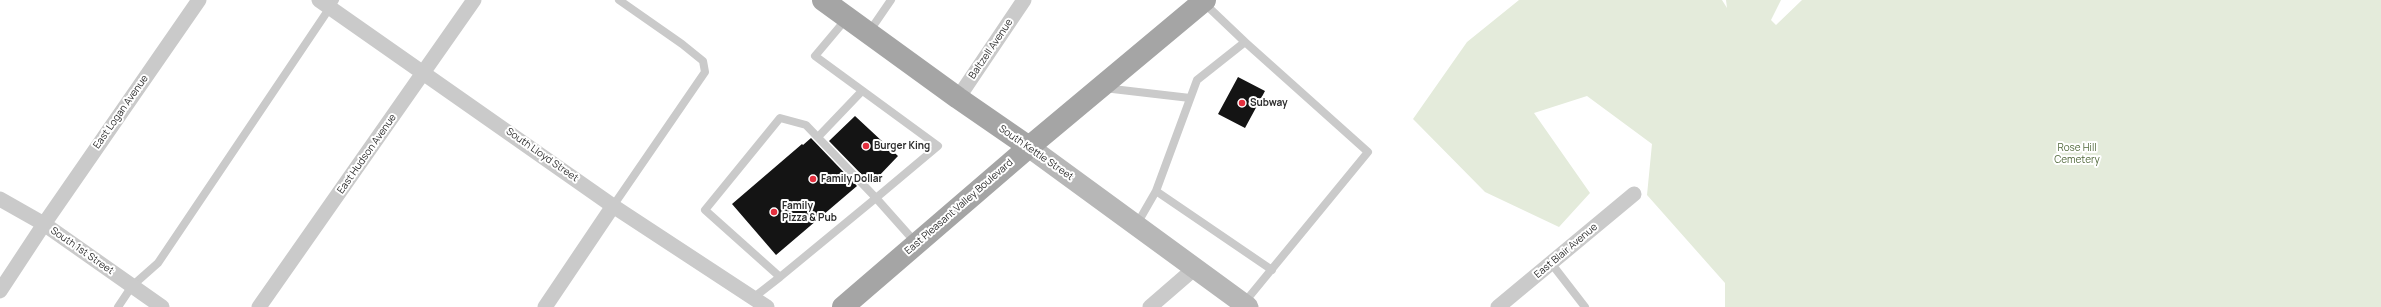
<!DOCTYPE html>
<html>
<head>
<meta charset="utf-8">
<style>
  body { margin:0 }
  canvas { display:block; background:#fff }
</style>
</head>
<body>
<canvas width="2381" height="307"></canvas>
<script>
const ctx = document.querySelector('canvas').getContext('2d');
ctx.lineJoin = 'round';
function paint(path, color) {
  ctx.fillStyle = color;
  ctx.fill(path, 'evenodd');
}
function poly(rows) {
  const path = new Path2D();
  for (const r of rows) {
    path.moveTo(r[0], r[1]);
    for (let i = 2; i < r.length; i += 2) path.lineTo(r[i], r[i + 1]);
  }
  return path;
}
function trace(path, color, width, dash) {
  ctx.strokeStyle = color;
  ctx.lineWidth = width;
  ctx.lineCap = dash ? 'butt' : 'round';
  ctx.setLineDash(dash || []);
  ctx.stroke(path);
}
function drawText(font, color, halo, rows, align = 'center') {
  ctx.font = font + ' Manrope,sans-serif';
  ctx.lineWidth = 4;
  ctx.setLineDash([]);
  ctx.textBaseline = 'middle';
  ctx.strokeStyle = halo;
  ctx.fillStyle = color;
  for (const [text, x, y, turn = 0] of rows) {
    ctx.save();
    ctx.translate(x, y);
    ctx.rotate((+turn || 0) * Math.PI / 180);
    ctx.textAlign = isNaN(turn) ? turn : align;
    if (halo) ctx.strokeText(text, 0, 0);
    ctx.fillText(text, 0, 0);
    ctx.restore();
  }
}
const green = poly([
  [1519,0,1722,0,1727,8,1726,0,1781,0,1771,20,1776,25,1802,0,2381,0,2381,307,1725,307,1725,283,1647,195,1652,144,1587,96,1534,113,1590,193,1559,227,1485,192,1413,119,1467,42]
]);
const building = poly([
  [1238,77,1265,91,1245,128,1218,114],
  [855,116,898,156,877,178,872,172,865,178,829,141],
  [811,138,857,186,776,255,732,204,802,144,803,145]
]);
const lane = poly([
  [1204,3,1245,42],
  [847,18,815,56,938,146,876,198,780,277,705,210,780,118,806,125,876,198,916,243],
  [869,32,891,0],
  [1104,88,1190,98],
  [818,137,862,91],
  [1156,191,1272,270],
  [613,206,705,72,703,61,682,44,619,0],
  [1137,224,1156,191,1197,80,1245,42,1368,152,1244,303],
  [1551,263,1585,307],
  [753,298,780,277],
  [118,307,132,286,158,263,335,0]
]);
const street = poly([
  [319,0,613,206,767,307],
  [958,98,1024,0],
  [0,199,44,224,162,307],
  [0,291,44,224,199,0],
  [259,307,474,0],
  [545,307,613,206],
  [1150,307,1195,268],
  [1498,307,1634,194]
]);
const secondary = poly([
  [1029,147,1248,307]
]);
const primary = poly([
  [823,0,958,98,1029,147],
  [843,307,1029,147,1205,0]
]);
const markers = [
  [1242,103,4,"#e4303f"],
  [866,146,4,"#e4303f"],
  [813,179,4,"#e4303f"],
  [774,212,4,"#e4303f"]
];
const streetNames = [
  ["Baltzell Avenue",991,49,-56],
  ["East Logan Avenue",121,112,-55],
  ["South Kettle Street",1036,153,35],
  ["East Hudson Avenue",367,154,-55],
  ["South Lloyd Street",542,155,35],
  ["East Pleasant Valley Boulevard",959,207,-41],
  ["South 1st Street",82,251,35],
  ["East Blair Avenue",1566,251,-40]
];
const poiNames = [
  ["Subway",1250,103],
  ["Burger King",874,146],
  ["Family Dollar",821,179],
  ["Family",782,206],
  ["Pizza & Pub",782,218]
];
const parkNames = [
  ["Rose Hill",2077,148],
  ["Cemetery",2077,160]
];
paint(green, '#e4ebdb');
paint(building, '#141414');
trace(lane, '#cacaca', 8);
trace(street, '#cacaca', 15);
trace(secondary, '#b7b7b7', 21);
trace(primary, '#a5a5a5', 22);
for (const [x, y, r, color] of markers) {
  const dot = new Path2D();
  dot.arc(x, y, r, 0, 2 * Math.PI);
  ctx.fillStyle = color;
  ctx.fill(dot);
  trace(dot, '#fff', 1.5);
}
drawText('10px', '#2d2d2d', '#fff', streetNames);
drawText('bold 10px', '#2d2d2d', '#fff', poiNames, 'left');
drawText('10px', '#51693b', '#fff', parkNames);
</script>
</body>
</html>
